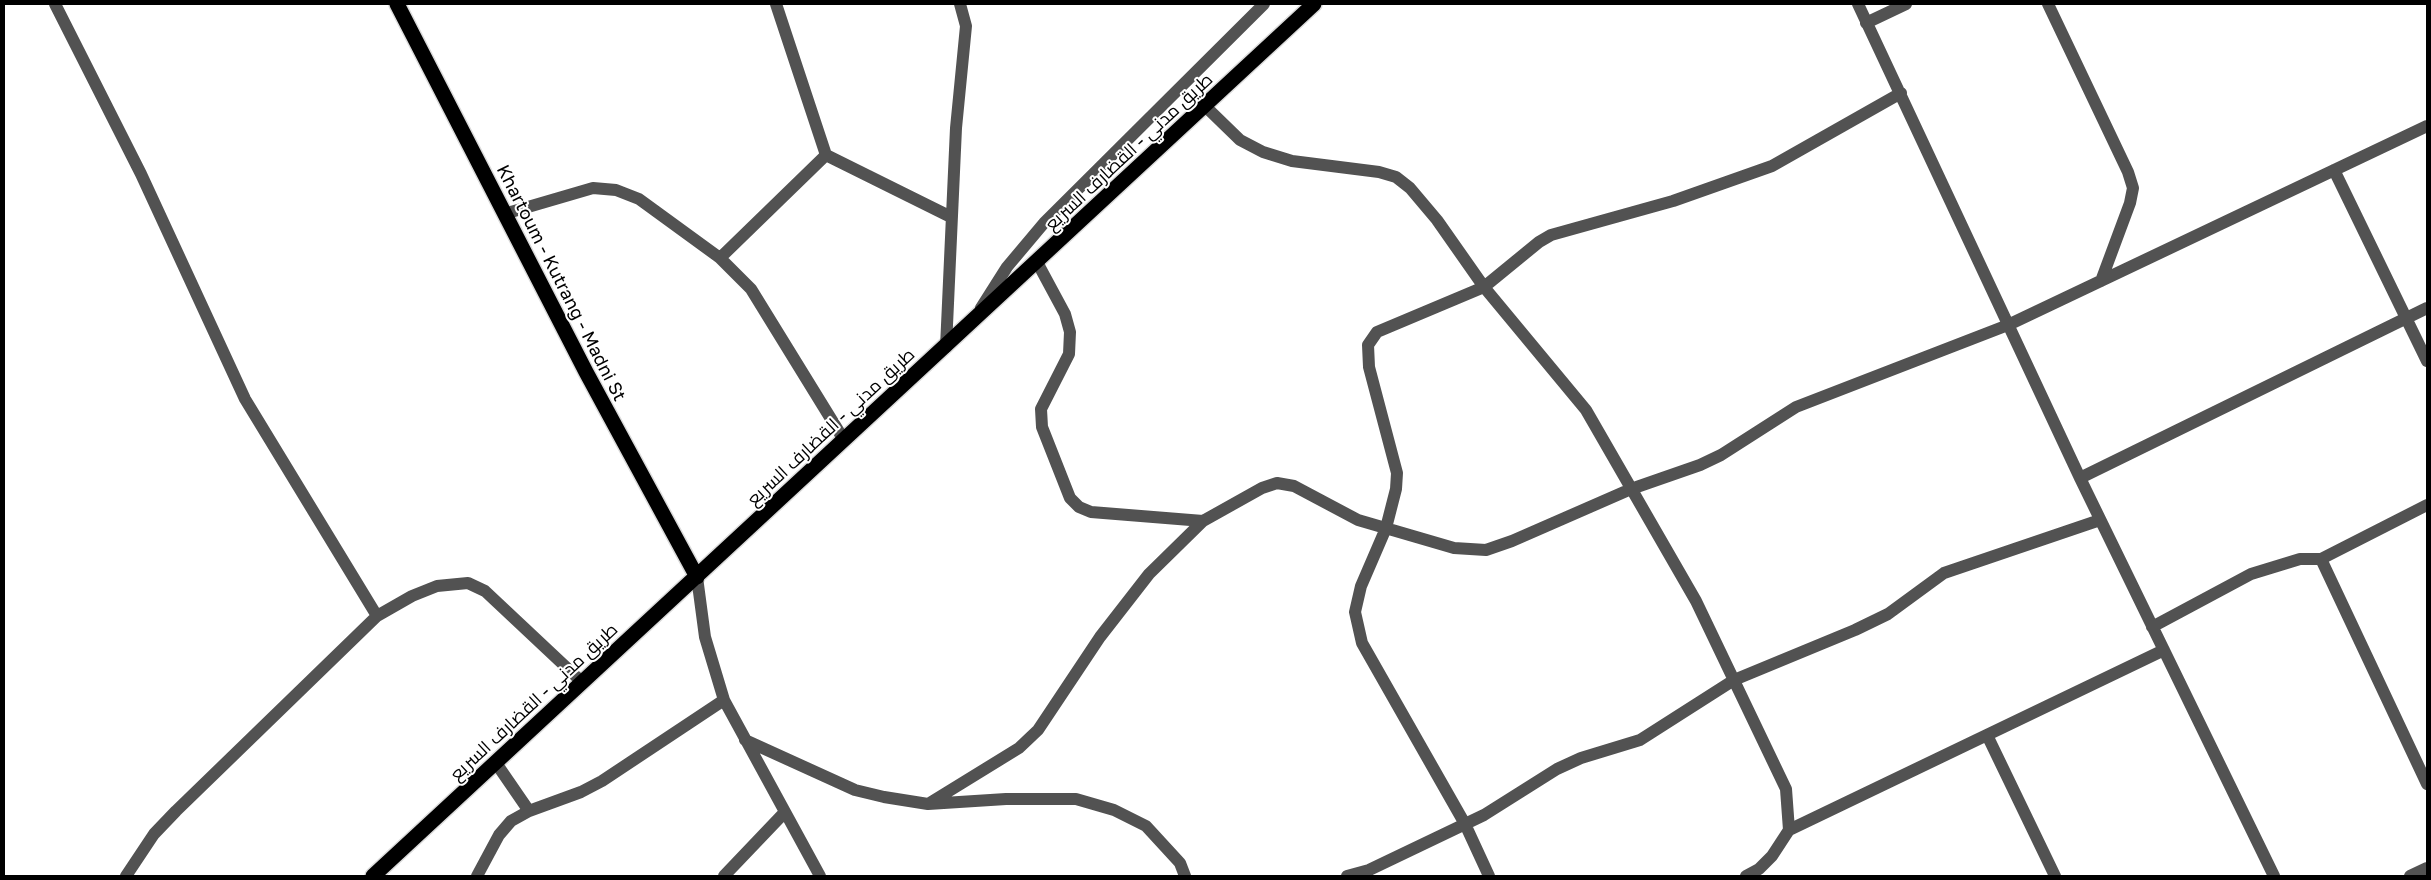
<!DOCTYPE html>
<html>
<head>
<meta charset="utf-8">
<style>
  body { margin:0 }
  #map { position:relative; width:2431px; height:880px; overflow:hidden; background:#fff; font-family:"Golos Text",sans-serif }
  canvas { display:block }
  .frame { position:absolute; inset:0; border:5px solid #000; pointer-events:none }
</style>
</head>
<body>
<div id="map">
<canvas width="2431" height="880"></canvas>
<div class="frame"></div>
</div>
<script>
const ctx = document.querySelector('canvas').getContext('2d');
ctx.lineJoin = 'round';
function poly(rows) {
  const path = new Path2D();
  for (const r of rows) {
    path.moveTo(r[0], r[1]);
    for (let i = 2; i < r.length; i += 2) path.lineTo(r[i], r[i + 1]);
  }
  return path;
}
function trace(path, color, width, dash) {
  ctx.strokeStyle = color;
  ctx.lineWidth = width;
  ctx.lineCap = dash ? 'butt' : 'round';
  ctx.setLineDash(dash || []);
  ctx.stroke(path);
}
function drawText(font, color, halo, rows, align = 'center') {
  ctx.font = font + ' "Golos Text",Cairo,sans-serif';
  ctx.lineWidth = 4;
  ctx.setLineDash([]);
  ctx.textBaseline = 'middle';
  ctx.strokeStyle = halo;
  ctx.fillStyle = color;
  for (const [text, x, y, turn = 0] of rows) {
    ctx.save();
    ctx.translate(x, y);
    ctx.rotate((+turn || 0) * Math.PI / 180);
    ctx.textAlign = isNaN(turn) ? turn : align;
    if (halo) ctx.strokeText(text, 0, 0);
    ctx.fillText(text, 0, 0);
    ctx.restore();
  }
}
const minor = poly([
  [55,4,141,174,245,399,377,616],
  [776,4,826,155,951,217],
  [1858,4,2080,478,2274,876],
  [2048,4,2128,172,2133,188,2130,203,2101,281],
  [1866,23,1906,4],
  [1205,106,1240,140,1263,152,1292,161,1379,172,1396,177,1410,188,1437,220,1484,287,1586,410,1696,601,1786,789,1789,830],
  [2334,170,2427,361],
  [504,214,593,188,616,190,639,199,720,258,751,289,844,440],
  [720,258,826,155],
  [1037,262,1065,314,1070,332,1069,354,1041,409,1042,427,1070,498,1079,507,1091,512,1203,521],
  [981,308,1007,267,1044,223,1264,4],
  [946,347,956,128,966,26,960,4],
  [2080,478,2427,308],
  [2321,559,2427,505],
  [697,577,705,637,724,700,820,876],
  [2152,627,2251,574,2300,559,2321,559,2427,784],
  [1987,735,2055,876],
  [745,740,855,790,884,797,928,804,1006,799,1076,799,1114,810,1146,826,1180,863,1185,876],
  [496,763,529,811],
  [928,804,1019,748,1038,730,1100,637,1149,574,1203,521,1262,488,1277,483,1294,486,1358,520,1454,548,1486,550,1512,541,1631,489,1700,465,1721,455,1796,407,2008,325,2427,126],
  [126,876,154,834,176,811,377,616,412,596,437,586,468,583,485,591,583,683],
  [477,876,499,835,511,821,529,811,581,792,602,781,724,700],
  [724,876,785,812],
  [1347,876,1369,870,1484,815,1557,769,1581,758,1640,740,1734,680,1855,630,1888,614,1944,573,2100,520],
  [1489,876,1465,824,1362,643,1355,612,1361,586,1386,528,1396,489,1397,473,1369,367,1368,345,1377,332,1484,287,1539,242,1551,235,1673,201,1772,166,1901,93],
  [1746,876,1759,869,1772,856,1789,830,2164,650],
  [2410,876,2427,868]
]);
const highway = poly([
  [397,4,586,372,697,577],
  [373,876,1314,4]
]);
const streetNames = [
  ["طريق مدني - القضارف السريع",1129,152,-43],
  ["Khartoum - Kutrang - Madni St",561,283,63],
  ["طريق مدني - القضارف السريع",831,427,-43],
  ["طريق مدني - القضارف السريع",534,702,-43]
];
trace(highway, '#dbdbdb', 18);
trace(minor, '#525252', 12);
trace(highway, '#000', 15);
drawText('18px', '#000', '#fff', streetNames);
</script>
</body>
</html>
